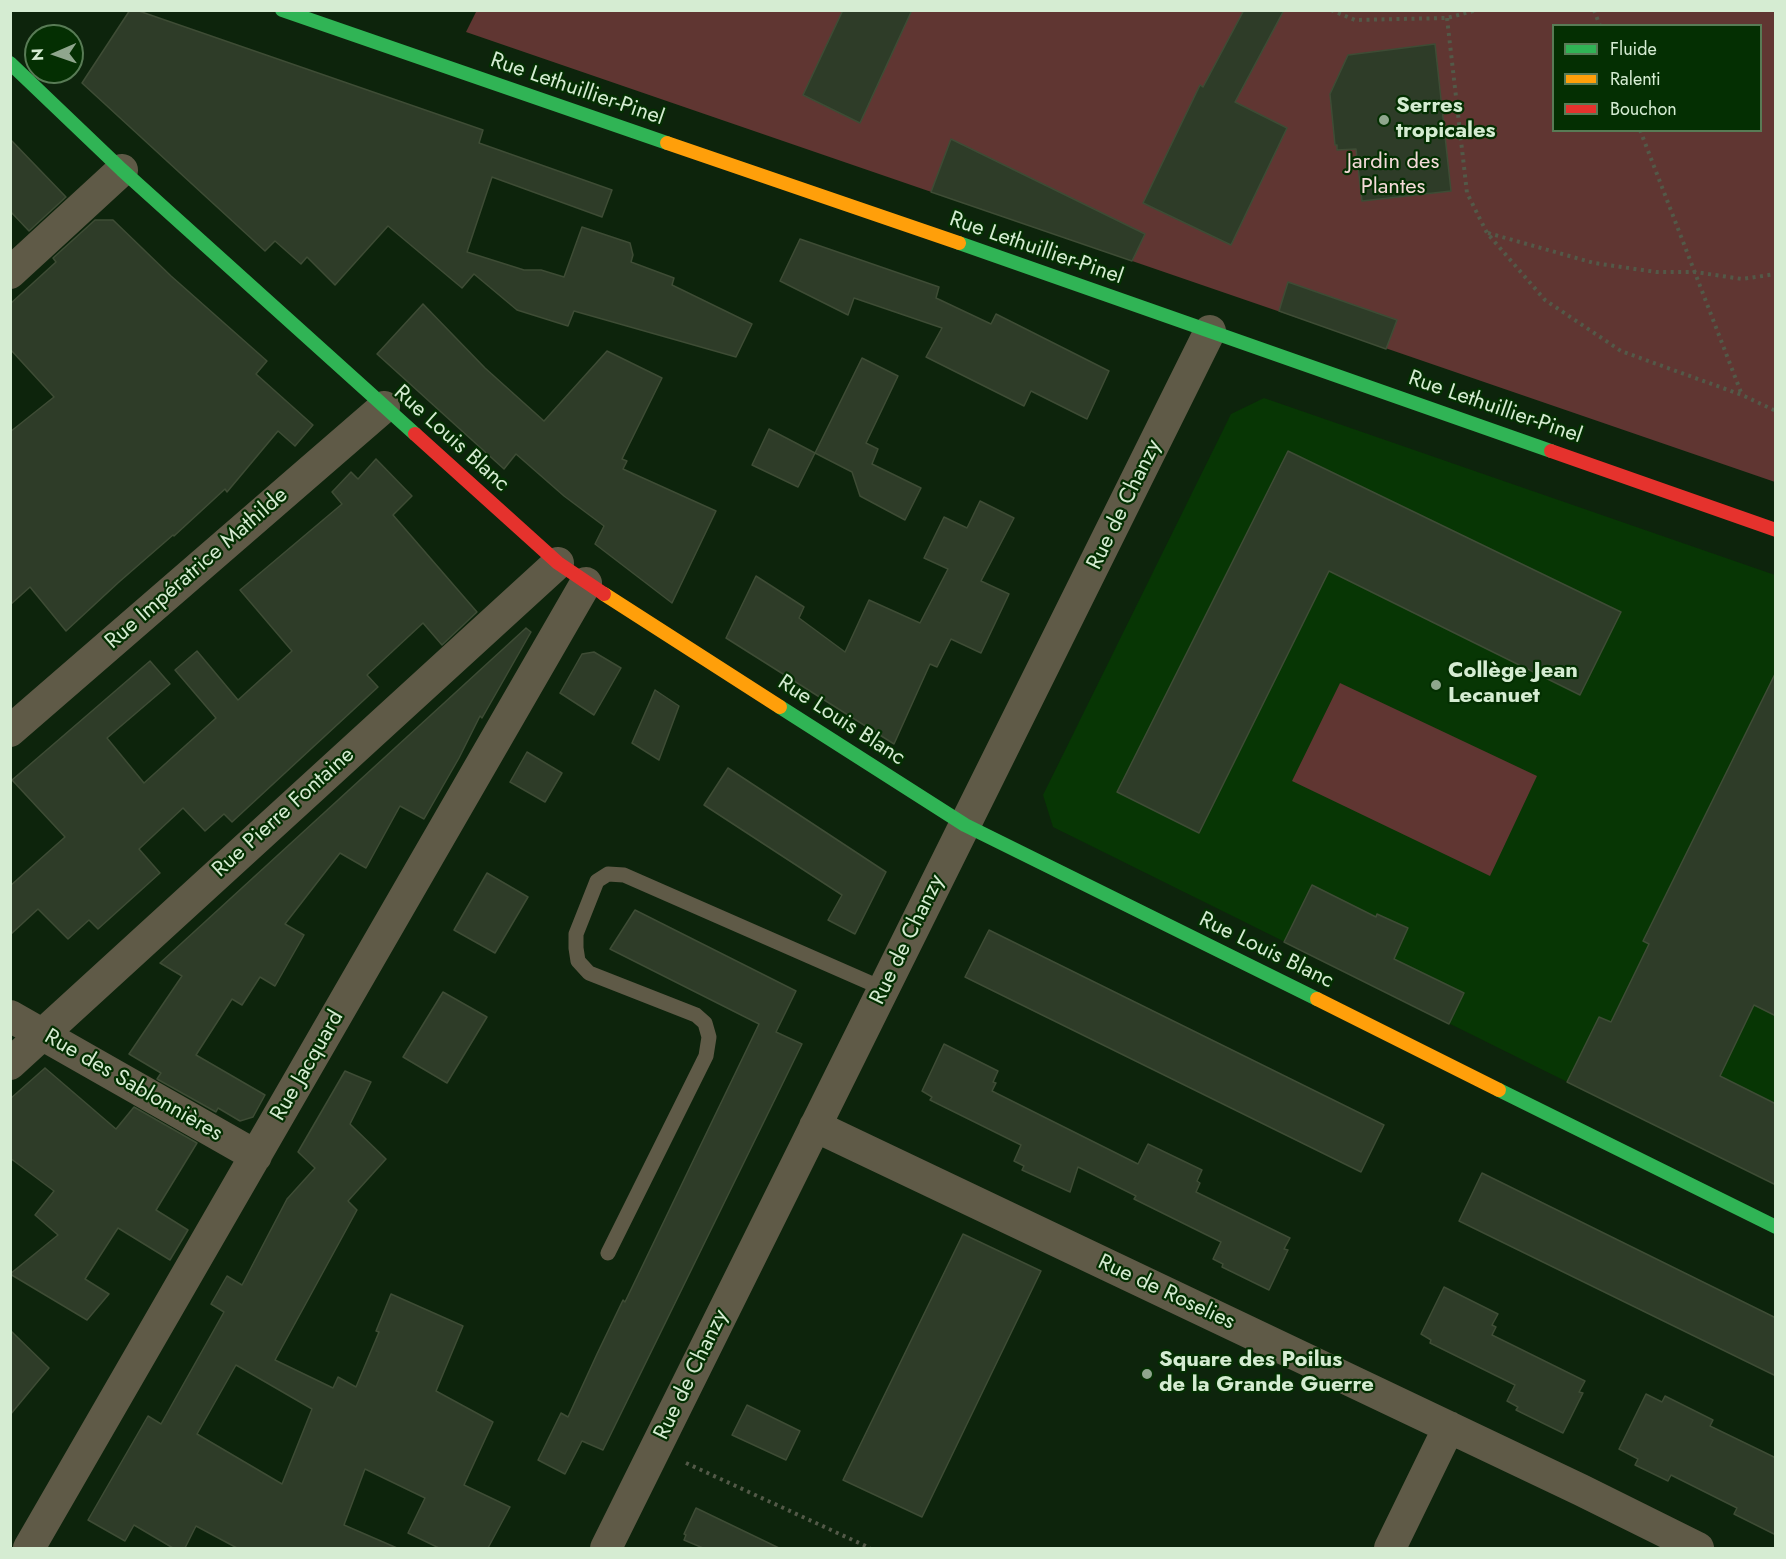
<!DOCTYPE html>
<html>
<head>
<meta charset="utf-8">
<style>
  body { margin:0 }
  #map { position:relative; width:1786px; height:1559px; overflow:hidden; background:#0d240c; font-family:Jost,sans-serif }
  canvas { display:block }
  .frame { position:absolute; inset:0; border:12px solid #d5ecd2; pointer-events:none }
  .legend { position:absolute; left:1552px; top:24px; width:210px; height:108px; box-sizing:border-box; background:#042f02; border:2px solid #587b55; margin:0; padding:8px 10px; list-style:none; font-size:18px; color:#d5ecd2 }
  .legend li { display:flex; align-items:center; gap:12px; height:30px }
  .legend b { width:30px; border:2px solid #587b55 }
  .north { position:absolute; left:24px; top:24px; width:60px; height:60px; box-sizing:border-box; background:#042f02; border:2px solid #587b55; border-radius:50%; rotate:268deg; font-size:16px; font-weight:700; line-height:24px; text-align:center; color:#d5ecd2 }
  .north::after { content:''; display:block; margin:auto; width:21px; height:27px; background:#8fa68d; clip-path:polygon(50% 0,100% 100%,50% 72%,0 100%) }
</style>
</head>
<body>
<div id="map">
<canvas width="1786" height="1559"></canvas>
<div class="frame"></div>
<ul class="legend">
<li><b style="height:8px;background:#30b455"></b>Fluide</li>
<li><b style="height:8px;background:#ff9f0a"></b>Ralenti</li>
<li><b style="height:8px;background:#e5322d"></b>Bouchon</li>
</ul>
<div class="north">N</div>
</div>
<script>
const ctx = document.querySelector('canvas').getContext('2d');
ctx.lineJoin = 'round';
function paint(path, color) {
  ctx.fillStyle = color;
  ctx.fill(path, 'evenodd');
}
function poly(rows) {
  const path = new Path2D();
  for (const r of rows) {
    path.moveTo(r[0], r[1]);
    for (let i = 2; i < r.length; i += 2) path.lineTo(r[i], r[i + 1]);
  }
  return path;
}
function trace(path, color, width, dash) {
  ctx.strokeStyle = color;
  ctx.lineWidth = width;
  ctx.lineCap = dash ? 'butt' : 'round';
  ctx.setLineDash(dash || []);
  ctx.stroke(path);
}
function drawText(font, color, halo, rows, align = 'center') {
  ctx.font = font + ' Jost,sans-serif';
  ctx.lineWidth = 4.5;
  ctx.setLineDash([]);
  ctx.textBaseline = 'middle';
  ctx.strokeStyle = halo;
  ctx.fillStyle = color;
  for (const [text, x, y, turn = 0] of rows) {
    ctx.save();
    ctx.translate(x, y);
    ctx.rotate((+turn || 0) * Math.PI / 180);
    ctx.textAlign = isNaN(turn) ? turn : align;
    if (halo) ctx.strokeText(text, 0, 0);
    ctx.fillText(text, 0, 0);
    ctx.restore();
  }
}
const built = poly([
  [1264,398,1775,575,1775,1185,1053,827,1043,795,1231,414]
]);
const green = poly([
  [477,10,1775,11,1775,482,466,32],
  [1554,26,1760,26,1760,130,1554,130],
  [1340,683,1537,776,1490,876,1292,781]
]);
const building = poly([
  [130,10,136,10,483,130,479,143,612,190,602,217,492,177,467,252,524,270,541,270,564,277,582,227,630,243,633,255,631,262,674,278,672,285,752,324,736,357,574,311,568,326,517,310,474,274,462,288,388,226,335,285,307,257,301,264,275,241,265,251,82,83,130,10],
  [843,10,912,10,860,123,803,95,843,10],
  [1244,10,1284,10,1235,102,1287,128,1231,245,1143,203,1200,85,1203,87,1244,10],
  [1435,44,1451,191,1362,201,1356,149,1337,150,1337,145,1335,145,1330,94,1348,55,1435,44],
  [10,139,66,197,29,231,10,211,10,139],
  [951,139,1145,234,1132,261,931,192,951,139],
  [95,220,113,220,171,276,267,361,256,374,313,425,295,446,278,431,227,492,225,489,174,536,173,535,119,582,66,631,30,587,10,605,10,432,54,397,10,349,10,304,56,262,53,258,95,220],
  [800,239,939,287,936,298,991,324,996,314,1109,371,1087,419,1031,391,1024,406,926,357,942,328,854,298,848,315,780,281,800,239],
  [1288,282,1397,320,1386,349,1279,311,1288,282],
  [423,304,485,368,544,421,607,351,662,378,622,459,627,461,623,469,716,511,672,603,595,544,604,526,564,496,516,454,504,469,377,354,423,304],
  [862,358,898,376,866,443,878,449,872,464,921,488,905,520,860,496,852,472,815,453,862,358],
  [769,429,815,453,798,487,752,465,769,429],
  [1288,451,1621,612,1580,695,1329,571,1199,833,1117,792,1288,451],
  [376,459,412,496,393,515,477,612,442,645,423,623,367,675,378,687,232,822,224,814,205,831,183,808,139,849,160,873,98,929,89,920,68,939,38,909,10,935,10,886,65,837,12,780,150,661,170,684,107,738,144,783,216,718,175,670,197,651,238,700,292,651,240,590,342,504,332,492,351,472,358,479,376,459],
  [980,501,1014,518,981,581,1009,594,981,653,951,639,937,667,930,664,894,744,726,638,756,576,804,607,799,618,845,652,869,600,920,623,948,569,924,558,944,517,967,528,980,501],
  [526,628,531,632,482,718,480,716,459,758,424,819,400,806,366,868,340,853,285,924,304,935,275,986,260,977,242,1005,232,999,196,1055,265,1095,253,1117,240,1121,218,1108,216,1112,157,1079,161,1073,129,1054,182,976,160,963,526,628],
  [594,652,621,668,594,715,560,693,582,654,594,652],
  [1776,672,1776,1016,1754,1005,1720,1076,1776,1104,1776,1185,1567,1082,1599,1017,1611,1022,1649,944,1643,941,1776,672],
  [655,690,679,706,659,760,632,743,655,690],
  [527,752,562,773,545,802,510,782,527,752],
  [728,768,886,872,855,934,828,920,842,895,704,805,728,768],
  [487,873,528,897,495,953,454,930,487,873],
  [1312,885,1376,917,1377,914,1408,928,1394,959,1464,993,1449,1024,1284,942,1312,885],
  [635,910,796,991,776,1032,802,1044,603,1450,582,1441,565,1474,538,1460,561,1413,568,1417,597,1354,623,1300,625,1302,759,1024,610,949,635,910],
  [989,930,1384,1125,1361,1172,965,977,989,930],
  [443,992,487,1017,447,1083,403,1057,443,992],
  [944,1044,998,1071,993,1082,996,1083,992,1091,1138,1164,1148,1144,1202,1170,1197,1181,1200,1183,1196,1192,1290,1238,1284,1249,1288,1250,1269,1290,1222,1267,1223,1264,1213,1259,1221,1242,1134,1199,1136,1196,1078,1167,1070,1192,1022,1170,1024,1166,1014,1161,1021,1145,930,1100,932,1097,922,1091,944,1044],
  [45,1068,116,1129,134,1107,197,1143,156,1210,188,1230,170,1260,118,1228,85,1279,109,1294,87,1320,10,1274,58,1235,35,1215,54,1191,10,1158,10,1099,45,1068],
  [345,1071,371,1082,350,1124,386,1159,348,1201,357,1210,275,1360,333,1388,338,1377,356,1387,379,1332,376,1331,391,1294,463,1326,436,1391,493,1422,464,1485,510,1507,488,1548,439,1548,408,1533,425,1498,365,1469,344,1525,397,1548,237,1548,196,1526,185,1548,173,1548,134,1525,125,1541,88,1520,148,1416,161,1424,224,1312,211,1304,227,1276,242,1285,287,1199,315,1168,298,1152,345,1071],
  [236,1365,312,1409,282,1484,197,1434,236,1365],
  [1482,1173,1776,1318,1776,1376,1459,1221,1482,1173],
  [963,1234,1041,1271,922,1517,843,1480,963,1234],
  [1444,1287,1498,1314,1492,1325,1496,1327,1492,1335,1585,1381,1579,1392,1583,1393,1563,1433,1516,1410,1518,1407,1507,1401,1515,1385,1430,1343,1431,1340,1421,1334,1444,1287],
  [10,1330,49,1368,10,1415,10,1330],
  [1646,1394,1662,1402,1665,1396,1713,1420,1710,1426,1776,1458,1776,1535,1734,1514,1737,1508,1671,1475,1668,1481,1635,1465,1638,1459,1619,1449,1646,1394],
  [747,1405,800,1431,786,1460,732,1435,747,1405],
  [696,1508,779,1548,703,1548,684,1540,686,1535,684,1534,696,1508]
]);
const path = poly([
  [1331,10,1355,20,1447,18,1477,10],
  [1594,10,1600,26],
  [1447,18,1467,193,1487,233,1545,300,1621,351,1742,395,1776,411],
  [1640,130,1742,395],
  [1488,233,1594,263,1656,272,1695,272,1742,279,1776,274],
  [686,1463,870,1548]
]);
const lane = poly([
  [608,1253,706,1056,709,1037,705,1023,696,1015,589,973,578,961,576,948,576,934,597,881,608,874,624,875,884,989]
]);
const street = poly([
  [10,273,122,170],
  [10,731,384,407],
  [10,1016,256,1156],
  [10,1064,558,563],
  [815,1126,1581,1490,1698,1548],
  [29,1548,586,583],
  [606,1548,1210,331],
  [1390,1548,1449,1427]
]);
const fast = poly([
  [282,10,667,143],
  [10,63,122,170,415,434],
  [959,243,1551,451],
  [780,707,965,825,1317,999],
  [1499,1090,1776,1227]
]);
const slow = poly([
  [667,143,959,243],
  [604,594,780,707],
  [1317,999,1499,1090]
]);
const jam = poly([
  [415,434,558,563,604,594],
  [1551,451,1776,530]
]);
const markers = [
  [1384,120,6,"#8fa68d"],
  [1436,685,6,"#8fa68d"],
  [1147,1374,6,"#8fa68d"]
];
const streetNames = [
  ["Rue Lethuillier-Pinel",577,90,19],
  ["Rue Lethuillier-Pinel",1036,249,19],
  ["Rue Lethuillier-Pinel",1495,408,19],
  ["Rue Louis Blanc",451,439,42],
  ["Rue de Chanzy",1125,505,-64],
  ["Rue Impératrice Mathilde",197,569,-41],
  ["Rue Louis Blanc",841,721,33],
  ["Rue Pierre Fontaine",284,813,-42],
  ["Rue de Chanzy",908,940,-64],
  ["Rue Louis Blanc",1266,951,26],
  ["Rue Jacquard",308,1066,-60],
  ["Rue des Sablonnières",133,1086,30],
  ["Rue de Roselies",1166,1293,25],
  ["Rue de Chanzy",692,1375,-64]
];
const poiNames = [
  ["Serres",1396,107],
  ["tropicales",1396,132],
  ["Collège Jean",1448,672],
  ["Lecanuet",1448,697],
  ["Square des Poilus",1159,1361],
  ["de la Grande Guerre",1159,1386]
];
const parkNames = [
  ["Jardin des",1393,163],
  ["Plantes",1393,188]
];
paint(built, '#073604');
paint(green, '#603632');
paint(building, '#2e3c28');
trace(building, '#3e4c35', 1.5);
trace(path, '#535948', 4, [3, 4.5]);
trace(lane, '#5f5a47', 15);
trace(street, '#5f5a47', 32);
trace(fast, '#30b455', 14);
trace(slow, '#ff9f0a', 14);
trace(jam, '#e5322d', 14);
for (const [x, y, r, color] of markers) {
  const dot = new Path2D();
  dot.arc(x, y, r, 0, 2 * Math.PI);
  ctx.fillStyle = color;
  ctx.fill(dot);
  trace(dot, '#042f02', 2);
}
drawText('22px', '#d5ecd2', '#042f02', streetNames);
drawText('bold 22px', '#d5ecd2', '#042f02', poiNames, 'left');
drawText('22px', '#f4dbd9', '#042f02', parkNames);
</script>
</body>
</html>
